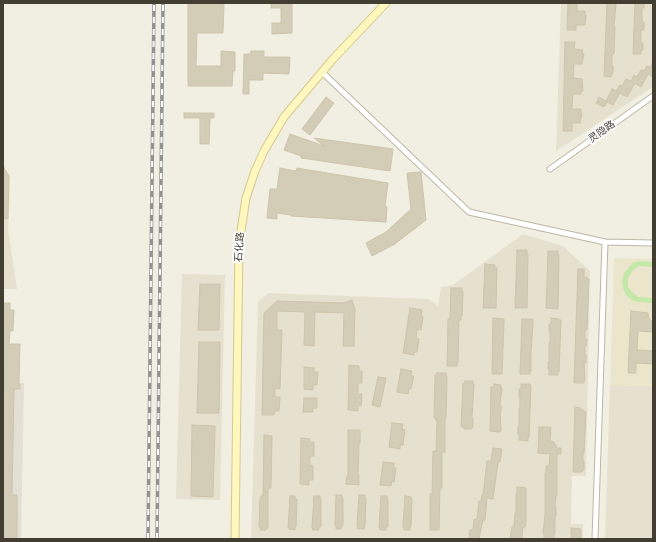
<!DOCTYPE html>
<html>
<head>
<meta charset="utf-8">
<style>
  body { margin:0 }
  #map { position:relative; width:656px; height:542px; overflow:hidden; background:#f1efe2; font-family:Signika,sans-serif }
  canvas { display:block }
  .frame { position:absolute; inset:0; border:4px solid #433e32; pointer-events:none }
</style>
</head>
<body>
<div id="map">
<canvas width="656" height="542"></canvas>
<div class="frame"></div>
</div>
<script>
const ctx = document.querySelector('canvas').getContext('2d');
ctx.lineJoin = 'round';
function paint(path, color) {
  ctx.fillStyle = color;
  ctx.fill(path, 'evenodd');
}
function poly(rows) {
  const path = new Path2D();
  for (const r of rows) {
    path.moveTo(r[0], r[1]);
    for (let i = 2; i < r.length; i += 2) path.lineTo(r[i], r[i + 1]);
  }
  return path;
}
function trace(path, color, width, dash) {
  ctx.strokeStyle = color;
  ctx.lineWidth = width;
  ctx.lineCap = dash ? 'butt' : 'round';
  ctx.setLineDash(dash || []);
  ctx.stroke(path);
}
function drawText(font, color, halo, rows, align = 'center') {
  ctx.font = font + ' Signika,"Noto Sans SC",sans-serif';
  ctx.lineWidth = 3.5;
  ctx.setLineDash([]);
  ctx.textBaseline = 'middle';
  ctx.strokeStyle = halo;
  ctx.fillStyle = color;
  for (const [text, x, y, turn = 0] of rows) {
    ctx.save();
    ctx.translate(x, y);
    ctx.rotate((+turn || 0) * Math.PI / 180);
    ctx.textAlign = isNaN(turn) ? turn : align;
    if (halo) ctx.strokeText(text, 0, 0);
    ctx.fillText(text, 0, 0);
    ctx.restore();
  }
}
const residential = poly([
  [561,3,653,3,653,87,556,151],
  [3,220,9,220,8,229,17,289,3,289],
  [523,234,563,246,590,271,586,476,572,476,571,524,583,524,583,539,251,539,258,302,269,293,427,299,434,302,438,307,441,287,453,285],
  [182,274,225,275,220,500,176,499],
  [610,385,653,386,653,539,605,539]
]);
const industrial = poly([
  [3,383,24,383,21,539,3,539]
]);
const education = poly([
  [614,258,653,259,653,386,610,385]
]);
const green = poly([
  [639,261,653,262,653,267,639,266,632,271,628,278,628,287,631,291,638,297,653,298,653,303,637,302,632,300,626,295,623,288,622,281,624,273,633,263]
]);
const building = poly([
  [188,3,224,3,223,33,197,33,196,66,221,66,221,51,235,52,235,71,233,71,232,86,188,86,188,3],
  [271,3,292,3,292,33,272,34,272,23,281,23,281,8,271,8,271,3],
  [568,3,577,3,577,11,585,11,585,15,586,15,585,25,576,25,576,30,567,30,568,3],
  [607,3,614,3,616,4,614,27,615,27,614,54,612,54,612,66,613,66,613,73,612,73,611,77,604,76,607,3],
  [635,3,645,3,644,8,642,8,642,22,644,22,644,30,641,30,641,43,643,43,643,50,641,50,641,54,633,54,635,3],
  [565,42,575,42,574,49,583,50,582,53,584,54,582,64,574,64,573,78,582,79,583,91,581,91,581,94,573,94,572,109,581,109,581,113,582,113,580,123,572,123,572,131,563,131,565,42],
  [251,51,264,51,264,57,290,57,289,74,263,73,263,80,249,80,249,94,243,94,244,54,251,54,251,51],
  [653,62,653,77,648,74,641,87,635,83,627,97,616,91,620,85,622,86,626,79,631,81,634,75,637,77,641,70,644,71,647,66,650,67,653,62],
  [612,89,620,93,613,105,607,102,604,107,596,103,599,97,606,101,612,89],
  [326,97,334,103,310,135,302,129,326,97],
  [184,113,214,113,214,118,210,118,209,144,200,144,200,118,184,118,184,113],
  [290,134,324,146,314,138,393,149,390,171,301,158,301,156,284,150,290,134],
  [3,166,9,176,8,219,3,219,3,166],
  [280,168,296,171,297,168,388,183,385,206,387,207,386,222,291,216,291,215,277,213,277,219,267,218,270,189,277,189,280,168],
  [421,172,426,220,395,244,372,256,366,243,386,232,411,209,407,173,421,172],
  [517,250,527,250,527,254,528,254,527,308,515,308,517,250],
  [548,251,558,251,558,255,559,255,558,309,546,308,548,251],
  [485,264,495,265,495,268,497,268,496,308,483,308,485,264],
  [578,269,584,269,584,277,587,277,587,279,589,279,587,330,585,330,585,339,587,339,586,346,585,346,585,355,586,355,586,363,584,363,585,380,584,380,584,383,574,383,578,269],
  [200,284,220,284,219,330,198,330,200,284],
  [451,288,462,288,462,292,463,292,462,316,461,316,461,320,459,320,458,363,457,363,457,366,447,366,448,319,450,319,451,288],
  [352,300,355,309,354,346,343,346,344,313,315,312,314,346,304,345,305,312,277,311,277,330,282,330,280,389,275,388,275,397,280,397,279,411,275,411,274,415,262,415,264,313,277,301,343,303,352,300],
  [4,303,10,303,10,310,14,310,13,331,10,331,9,344,20,344,19,384,20,384,20,389,14,389,12,495,17,495,17,539,3,539,4,303],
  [410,308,422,310,421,316,423,317,421,330,417,329,416,338,419,339,417,352,414,352,414,355,403,353,410,308],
  [631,311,648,313,649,319,653,322,653,332,638,331,637,350,653,351,653,364,636,363,636,373,628,373,631,311],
  [493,318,504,319,504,322,502,374,492,374,493,318],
  [551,318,559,319,559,320,561,320,559,372,558,372,558,375,549,375,549,369,548,369,548,362,549,362,549,343,550,343,550,331,549,331,549,324,551,324,551,318],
  [522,319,532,319,533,322,531,352,531,371,530,371,530,374,520,374,522,319],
  [199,342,220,342,219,413,197,413,199,342],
  [349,365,359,366,359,371,362,371,362,383,358,383,358,394,362,394,361,406,358,406,358,411,348,410,349,365],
  [304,367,314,368,314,372,318,372,317,385,313,385,313,390,304,389,304,367],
  [401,369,412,371,411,376,414,376,411,389,409,389,408,394,397,392,401,369],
  [437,373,446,373,446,376,447,376,446,418,445,418,445,452,442,452,442,488,440,488,439,530,430,530,430,494,432,494,433,451,436,451,437,420,435,420,436,418,434,418,435,375,437,375,437,373],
  [378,377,386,378,380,407,372,405,378,377],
  [465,381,473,381,473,384,474,384,472,418,473,418,473,427,471,429,464,429,464,427,461,427,463,383,465,384,465,381],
  [494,384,501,385,501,388,502,388,500,405,501,405,501,412,500,412,501,430,500,432,490,431,491,387,494,387,494,384],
  [521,384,530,384,531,386,529,437,528,437,528,441,519,440,519,435,518,434,518,427,519,427,519,408,520,408,520,397,519,397,519,389,521,389,521,384],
  [304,398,317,398,317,408,313,408,313,412,303,412,304,398],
  [575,407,581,408,581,410,584,410,584,412,586,412,584,453,583,453,583,462,584,462,584,470,582,470,582,472,573,472,575,407],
  [392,423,403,424,402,429,405,430,403,445,400,445,400,449,389,447,392,423],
  [192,425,215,426,213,497,191,496,192,425],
  [539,427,551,427,550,441,554,442,557,448,561,448,561,454,557,454,557,496,556,496,555,507,556,507,556,516,555,516,555,534,554,534,554,539,544,539,544,534,543,534,545,515,545,473,546,473,546,466,549,466,550,454,538,453,539,427],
  [348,430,360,430,360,443,359,443,358,475,359,475,359,485,346,484,347,476,348,476,348,430],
  [264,435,272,436,271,488,268,488,268,528,266,528,266,530,260,530,261,527,259,527,260,499,261,496,263,496,264,435],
  [301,438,310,439,310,442,314,442,314,456,310,456,310,465,313,466,313,480,309,480,309,485,300,484,301,438],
  [493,448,502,449,500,462,498,462,493,499,487,498,485,520,483,520,479,539,469,539,470,530,473,530,474,519,477,519,479,501,481,501,482,495,483,495,487,461,491,461,493,448],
  [383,462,394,463,394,468,396,468,394,482,392,481,391,486,380,485,383,462],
  [517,487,526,488,526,521,525,527,523,527,522,539,510,539,512,527,514,527,515,513,516,513,516,493,517,493,517,487],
  [336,495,342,495,342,498,343,498,343,526,341,526,341,529,336,529,336,526,335,526,336,495],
  [359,495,365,495,365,498,366,498,365,527,364,527,364,529,358,529,357,526,359,495],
  [290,496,295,496,295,499,297,499,296,527,295,527,295,530,289,529,288,527,290,496],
  [314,496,320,496,320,499,321,499,321,527,319,527,319,530,313,530,312,527,314,496],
  [381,496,387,496,387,499,388,499,388,527,386,527,386,530,380,530,379,527,381,496],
  [405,496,411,497,411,499,412,499,411,527,410,527,410,530,404,530,404,527,403,527,405,496],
  [571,528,581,529,581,539,571,539,571,528]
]);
const street = poly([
  [322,72,469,212,605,242,653,243],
  [550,169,653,96],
  [595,539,605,242]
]);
const secondary = poly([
  [235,539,239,244,246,198,255,171,264,151,284,117,333,59,386,3]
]);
const rail = poly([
  [148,539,154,3],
  [157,539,163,3]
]);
const streetNames = [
  ["灵隐路",602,132,-35],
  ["石化路",240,247,-86]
];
paint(residential, '#e6e1cf');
paint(industrial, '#e3dfd7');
paint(education, '#ebe6cb');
paint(green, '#c3e8a8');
paint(building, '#d3ccb7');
trace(building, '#cec4aa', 1);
trace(street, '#bdb7a4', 7);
trace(secondary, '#d3ca8f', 9);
trace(street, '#fff', 5);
trace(secondary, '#fff7be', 7);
trace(rail, '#929292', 3.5);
trace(rail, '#fff', 2, [6]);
drawText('10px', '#433e32', '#fff', streetNames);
</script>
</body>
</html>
